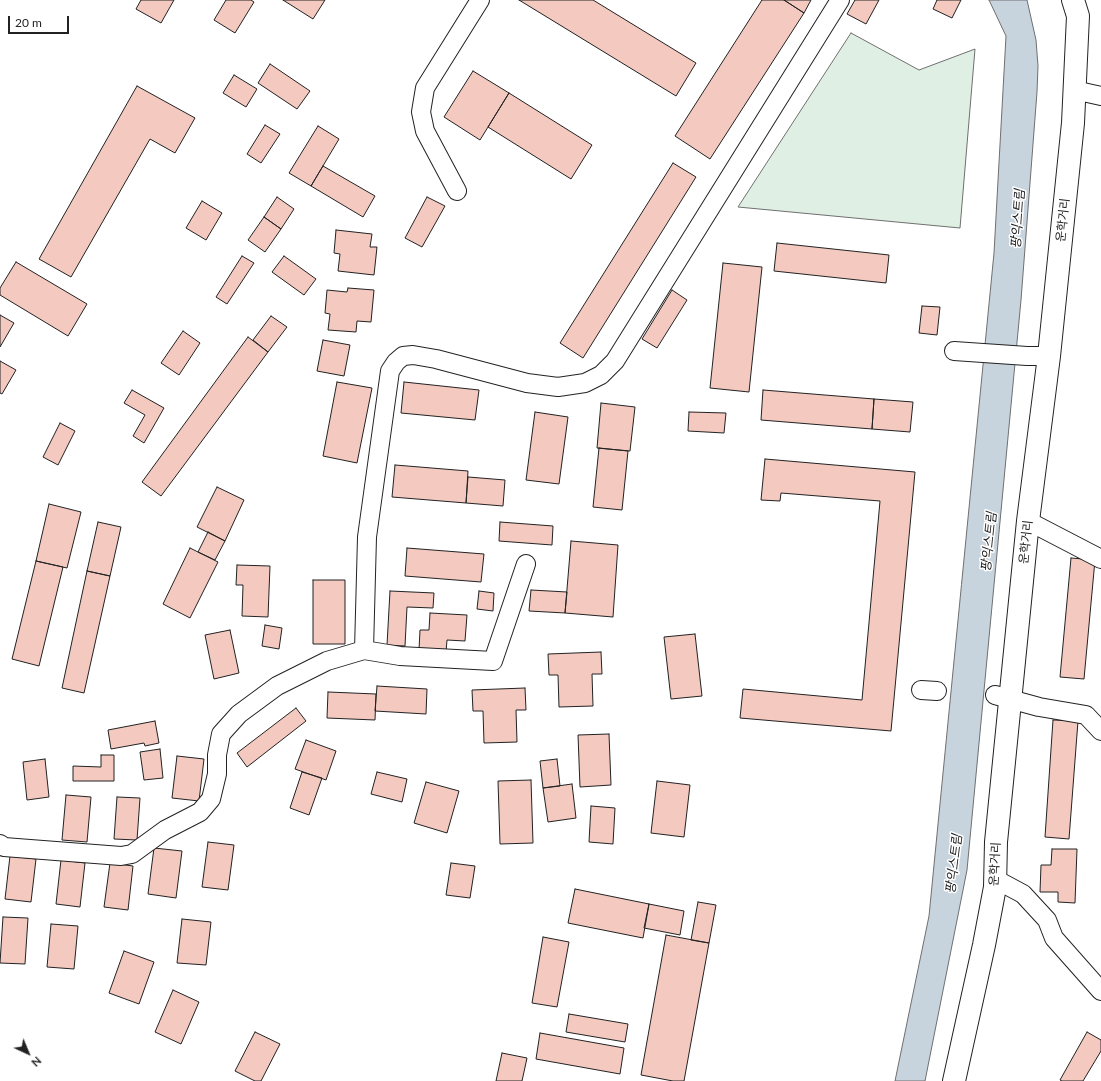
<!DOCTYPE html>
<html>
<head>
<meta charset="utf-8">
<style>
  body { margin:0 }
  #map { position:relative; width:1101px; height:1081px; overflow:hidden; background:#fff; font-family:Lato,sans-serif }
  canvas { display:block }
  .north { position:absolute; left:8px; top:1033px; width:40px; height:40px; -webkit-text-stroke:3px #fff; paint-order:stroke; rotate:136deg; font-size:11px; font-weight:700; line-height:16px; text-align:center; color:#222 }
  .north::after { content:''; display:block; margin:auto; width:14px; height:18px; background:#222; clip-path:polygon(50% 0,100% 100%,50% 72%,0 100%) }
  .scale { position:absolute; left:8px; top:16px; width:61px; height:18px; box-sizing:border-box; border:2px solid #222; border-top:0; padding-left:5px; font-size:12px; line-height:14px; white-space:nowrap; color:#222; -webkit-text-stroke:3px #fff; paint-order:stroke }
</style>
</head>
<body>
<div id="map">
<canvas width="1101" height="1081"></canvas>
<div class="north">N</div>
<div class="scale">20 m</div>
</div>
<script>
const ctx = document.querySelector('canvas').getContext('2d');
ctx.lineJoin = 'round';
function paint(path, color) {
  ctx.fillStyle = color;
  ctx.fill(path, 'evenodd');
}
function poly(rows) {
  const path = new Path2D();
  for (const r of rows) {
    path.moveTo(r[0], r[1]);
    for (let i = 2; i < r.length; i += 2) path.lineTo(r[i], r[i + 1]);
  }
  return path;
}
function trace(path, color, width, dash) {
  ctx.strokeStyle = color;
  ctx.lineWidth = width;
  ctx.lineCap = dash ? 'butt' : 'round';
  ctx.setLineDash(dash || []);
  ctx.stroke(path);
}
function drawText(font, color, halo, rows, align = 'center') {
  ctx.font = font + ' Lato,"Noto Sans KR",sans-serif';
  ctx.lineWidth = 3;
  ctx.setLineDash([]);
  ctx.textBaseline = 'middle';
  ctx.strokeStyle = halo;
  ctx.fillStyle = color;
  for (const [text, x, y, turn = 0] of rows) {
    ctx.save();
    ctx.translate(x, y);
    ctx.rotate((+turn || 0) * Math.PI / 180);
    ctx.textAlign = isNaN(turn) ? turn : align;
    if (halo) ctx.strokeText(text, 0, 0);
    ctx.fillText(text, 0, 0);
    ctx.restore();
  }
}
const green = poly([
  [851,33,919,70,975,49,960,228,738,207,851,33]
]);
const water = poly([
  [989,0,1027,0,1036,40,1038,66,1037,92,1021,300,967,870,925,1081,895,1081,929,916,994,253,1006,36,989,0]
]);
const building = poly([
  [141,0,174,0,161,23,136,9,141,0],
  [226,0,251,0,254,2,235,33,214,20,226,0],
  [283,0,325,0,313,19,283,0],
  [519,0,593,0,696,63,676,96,519,0],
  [762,0,784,0,804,13,710,159,675,136,762,0],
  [784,0,811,0,804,13,784,0],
  [855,0,879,0,866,24,847,14,855,0],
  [937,0,961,0,952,18,933,9,937,0],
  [270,64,310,91,297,109,258,83,270,64],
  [473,71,509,93,480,140,444,117,473,71],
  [234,75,257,89,246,107,223,93,234,75],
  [137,86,195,118,175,153,150,139,71,277,39,259,137,86],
  [509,93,592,145,571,179,488,127,509,93],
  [265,125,280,134,261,163,247,154,265,125],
  [318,126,339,139,311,186,289,173,318,126],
  [673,163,696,177,583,358,560,343,673,163],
  [323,166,375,196,363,217,311,186,323,166],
  [277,197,294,209,281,229,264,217,277,197],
  [427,197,445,206,422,247,405,238,427,197],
  [202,201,222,213,206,240,186,228,202,201],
  [264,217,281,229,265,252,248,240,264,217],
  [336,230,372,234,370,247,377,247,374,275,338,271,340,254,334,253,336,230],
  [777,243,889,255,886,283,774,271,777,243],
  [242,256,254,263,227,304,216,297,242,256],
  [284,256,316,279,304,295,272,272,284,256],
  [16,262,87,304,68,336,0,295,0,288,16,262],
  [723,263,762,267,749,392,710,388,723,263],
  [348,288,374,290,371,322,357,321,356,332,328,330,330,314,325,313,327,290,347,292,348,288],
  [672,290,687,300,657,348,642,339,672,290],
  [922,306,940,307,937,335,919,333,922,306],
  [0,315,14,323,0,347,0,315],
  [271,316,287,327,268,352,253,340,271,316],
  [183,331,200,343,179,375,161,363,183,331],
  [248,337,268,352,161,496,142,482,248,337],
  [323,340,350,345,344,376,317,371,323,340],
  [0,361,16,370,2,394,0,393,0,361],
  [337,382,372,388,357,463,323,456,337,382],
  [404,382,479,390,475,420,401,413,404,382],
  [132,390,164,408,144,443,133,436,145,415,124,403,132,390],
  [763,390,874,399,872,429,761,420,763,390],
  [874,399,913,402,910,432,872,429,874,399],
  [601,403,635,407,630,451,597,448,601,403],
  [535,412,568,417,559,484,526,480,535,412],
  [689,412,726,413,724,433,688,431,689,412],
  [60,423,75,431,58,465,43,457,60,423],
  [599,448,628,451,622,510,593,507,599,448],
  [765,459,915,472,891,731,740,718,743,689,862,700,880,501,781,493,780,501,761,500,765,459],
  [395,465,468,471,466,503,392,497,395,465],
  [468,477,505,480,503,506,466,503,468,477],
  [217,487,244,500,225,541,197,527,217,487],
  [49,504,81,512,67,568,36,561,49,504],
  [98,522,121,527,110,576,87,571,98,522],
  [500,522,553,526,552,545,499,541,500,522],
  [208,532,225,541,215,560,198,552,208,532],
  [571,541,618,545,613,617,565,613,571,541],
  [190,548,218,562,190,618,163,604,190,548],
  [407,548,484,554,481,582,405,576,407,548],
  [1071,558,1095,560,1084,679,1060,677,1071,558],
  [36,561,63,567,39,666,12,659,36,561],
  [237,565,270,566,268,617,242,616,243,585,236,585,237,565],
  [87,571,110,576,84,693,62,688,87,571],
  [313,580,345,580,345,644,313,644,313,580],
  [531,590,567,592,565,613,529,611,531,590],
  [390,591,434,593,433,608,407,607,405,646,387,645,390,591],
  [479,591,494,593,493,611,477,609,479,591],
  [430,613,467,615,465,641,447,640,446,652,419,650,420,630,429,630,430,613],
  [265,625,282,628,279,649,262,646,265,625],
  [230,630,239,673,214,679,205,635,230,630],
  [695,634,702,696,671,699,664,637,695,634],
  [601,652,602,674,592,674,593,706,559,707,558,675,549,675,548,654,601,652],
  [377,686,427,689,426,714,375,711,377,686],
  [525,688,526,710,516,710,517,742,484,743,483,711,473,711,472,690,525,688],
  [328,692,376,694,375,720,327,718,328,692],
  [296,708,306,721,247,767,237,753,296,708],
  [1053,720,1078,721,1069,839,1045,837,1053,720],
  [155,721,159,743,145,746,144,743,111,749,108,730,155,721],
  [609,734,611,785,580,787,578,735,609,734],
  [306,740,336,751,326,780,295,769,306,740],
  [160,749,163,778,144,780,140,752,160,749],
  [101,755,114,755,114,781,73,781,73,766,101,767,101,755],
  [177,756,204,759,199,801,172,798,177,756],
  [45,759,49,797,27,800,23,762,45,759],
  [557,759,560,786,543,788,540,761,557,759],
  [302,772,322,778,309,815,290,808,302,772],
  [377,772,407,779,402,802,371,794,377,772],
  [531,780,533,843,500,844,498,781,531,780],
  [657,781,690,785,684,837,651,833,657,781],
  [426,782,459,791,447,833,414,823,426,782],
  [572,784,576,818,548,822,543,788,572,784],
  [66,795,91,797,87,842,62,840,66,795],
  [117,797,140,798,137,840,114,839,117,797],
  [591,806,615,808,613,844,589,842,591,806],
  [208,842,234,845,228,890,202,887,208,842],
  [154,848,182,851,176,898,148,894,154,848],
  [1052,849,1077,849,1075,903,1058,902,1058,892,1040,892,1041,865,1051,865,1052,849],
  [10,856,36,859,31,902,5,899,10,856],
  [61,860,85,863,80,907,56,904,61,860],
  [110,863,133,866,128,910,104,907,110,863],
  [451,863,475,866,470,898,446,895,451,863],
  [575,889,649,904,643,938,568,923,575,889],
  [698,902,716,905,709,943,691,940,698,902],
  [649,904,684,911,680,935,644,928,649,904],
  [3,917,28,918,25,964,0,963,3,917],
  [182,919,211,922,206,965,177,963,182,919],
  [51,924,78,926,74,969,47,967,51,924],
  [666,935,709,943,684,1081,673,1081,641,1075,666,935],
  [543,937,569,942,557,1007,532,1003,543,937],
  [124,951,154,962,139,1004,109,993,124,951],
  [173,990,199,1002,181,1044,155,1032,173,990],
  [569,1014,628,1024,625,1042,566,1032,569,1014],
  [255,1032,280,1044,261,1081,255,1081,235,1071,255,1032],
  [1087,1032,1101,1040,1101,1051,1083,1081,1062,1081,1060,1080,1087,1032],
  [540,1033,624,1048,620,1074,536,1059,540,1033],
  [502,1053,527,1058,522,1081,496,1081,502,1053]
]);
const street = poly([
  [1074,90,1101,96],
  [457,191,425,131,421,112,425,88,480,0],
  [954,351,1027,356,1049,356],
  [1028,521,1101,559],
  [364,650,400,656,493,661,526,564],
  [921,690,937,691],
  [995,695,1039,707,1086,715,1101,731],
  [0,844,4,847,121,856,132,854,165,830,200,812,211,799,217,774,217,755,221,734,239,714,277,686,327,661,364,650,367,537,390,371,396,362,403,356,413,355,436,359,527,383,558,387,585,383,601,375,615,361,840,0],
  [995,879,1023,894,1047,920,1054,938,1101,991]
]);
const secondary = poly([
  [954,1081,984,945,995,887,996,842,1028,521,1049,356,1073,123,1078,16,1073,0]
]);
const streetNames = [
  ["운학거리",1063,220,-84],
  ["운학거리",1026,542,-84],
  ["운학거리",995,864,-87]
];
const waterNames = [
  ["팡익스트림",1018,219,-86],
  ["팡익스트림",989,542,-84],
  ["팡익스트림",954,864,-83]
];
paint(green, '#e0efe3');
trace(green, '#6f6f6f', 1);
paint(water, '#c7d3dd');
trace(water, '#6f6f6f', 1);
paint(building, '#f3c9c0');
trace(building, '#222', 1);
trace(street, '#222', 20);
trace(secondary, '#222', 24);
trace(street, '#fff', 18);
trace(secondary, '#fff', 22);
drawText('12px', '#222', '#fff', streetNames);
drawText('italic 13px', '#222', '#fff', waterNames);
</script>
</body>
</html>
